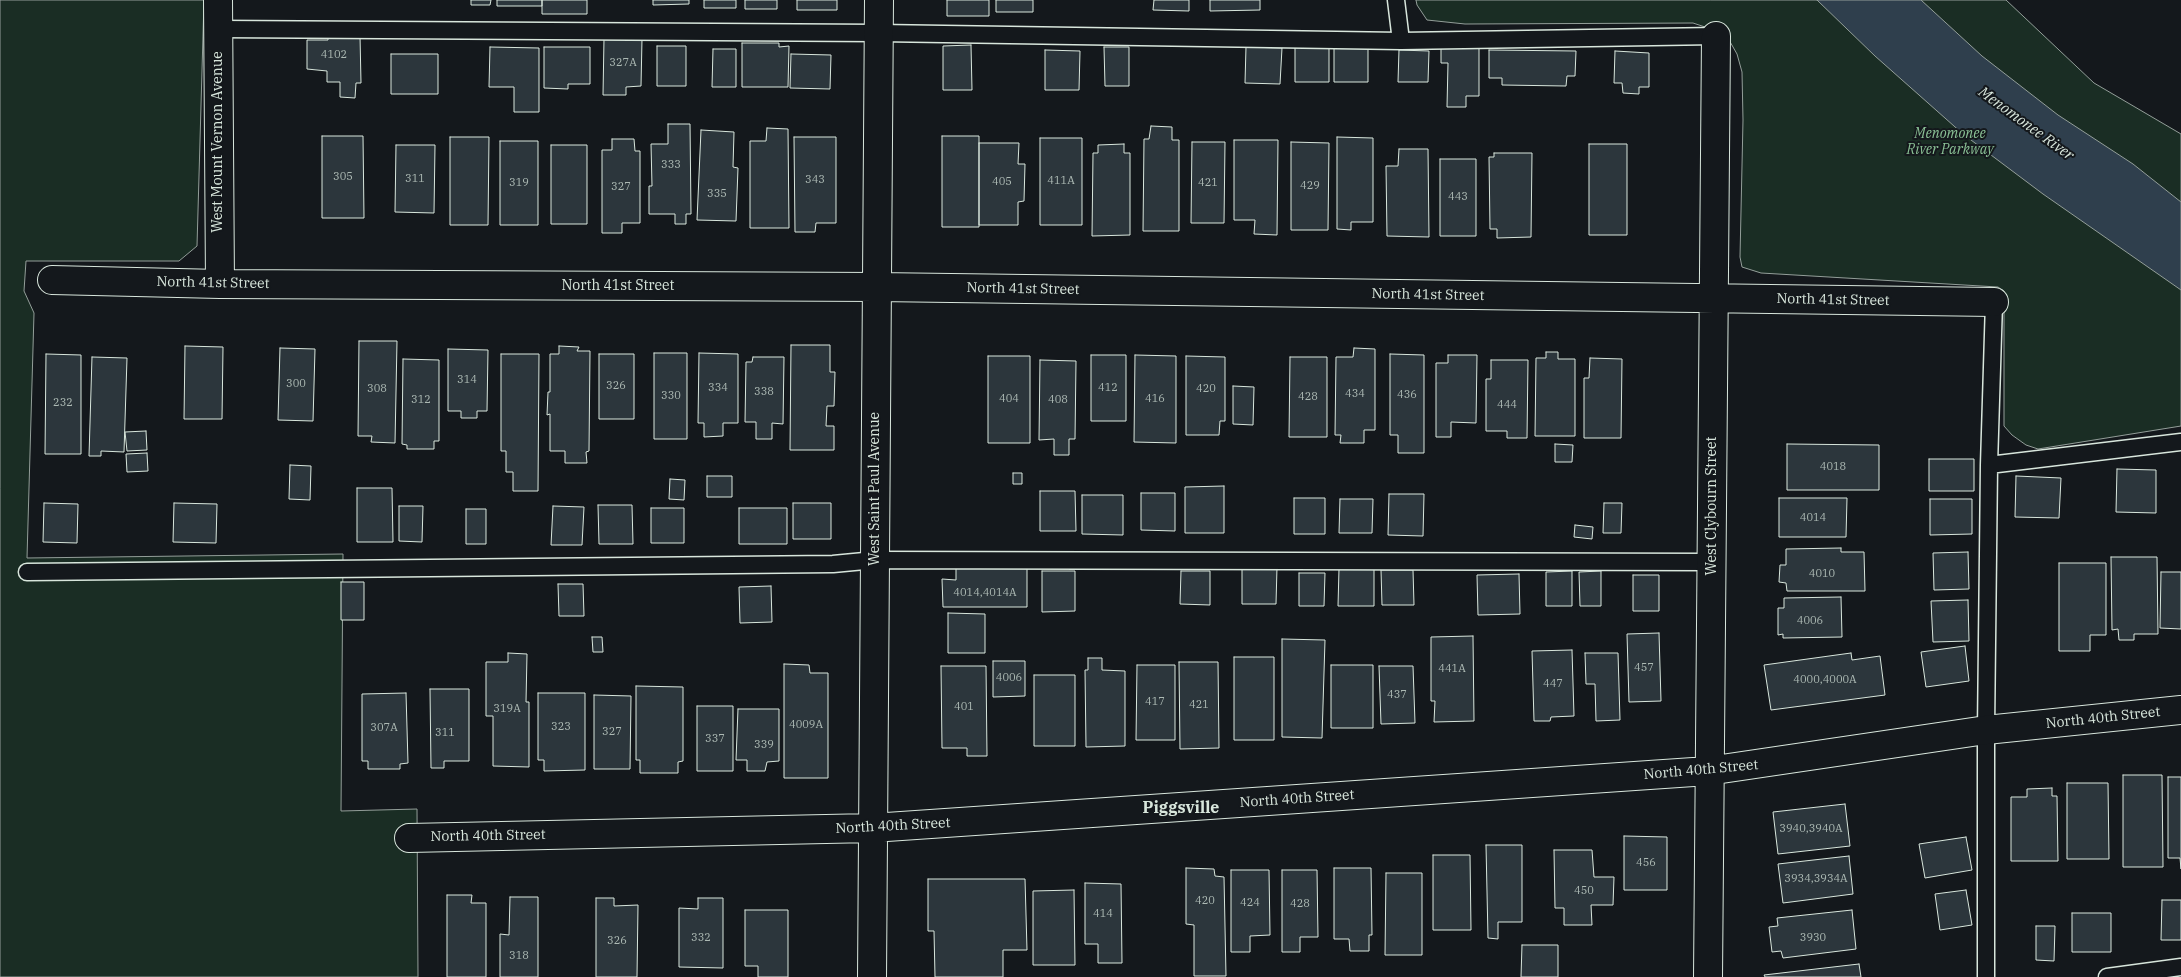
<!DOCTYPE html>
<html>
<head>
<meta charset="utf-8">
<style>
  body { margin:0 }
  canvas { display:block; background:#14181c }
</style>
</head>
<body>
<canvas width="2181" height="977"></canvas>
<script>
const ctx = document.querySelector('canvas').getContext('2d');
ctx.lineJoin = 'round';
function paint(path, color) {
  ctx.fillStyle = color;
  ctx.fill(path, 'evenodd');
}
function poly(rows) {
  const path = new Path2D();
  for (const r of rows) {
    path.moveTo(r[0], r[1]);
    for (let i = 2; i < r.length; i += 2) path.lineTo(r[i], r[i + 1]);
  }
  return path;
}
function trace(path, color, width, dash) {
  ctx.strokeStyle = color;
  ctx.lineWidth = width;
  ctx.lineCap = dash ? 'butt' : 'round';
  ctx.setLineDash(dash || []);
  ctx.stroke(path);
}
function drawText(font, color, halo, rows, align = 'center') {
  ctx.font = font + ' "IBM Plex Serif",serif';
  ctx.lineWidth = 4;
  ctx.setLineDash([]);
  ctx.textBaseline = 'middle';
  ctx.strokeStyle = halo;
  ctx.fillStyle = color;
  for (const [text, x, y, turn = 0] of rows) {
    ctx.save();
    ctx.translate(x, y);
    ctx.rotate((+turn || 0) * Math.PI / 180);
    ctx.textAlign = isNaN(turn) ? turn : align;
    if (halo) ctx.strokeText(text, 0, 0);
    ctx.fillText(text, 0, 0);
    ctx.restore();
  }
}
const green = poly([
  [0,0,204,0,197,246,179,261,26,261,24,291,34,313,27,558,343,554,341,811,417,809,418,977,0,977,0,0],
  [1416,0,2006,0,2094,83,2181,134,2181,426,2038,449,2026,445,2012,435,2004,426,2004,291,1998,287,1761,273,1742,267,1740,257,1743,120,1742,72,1737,54,1729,40,1717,31,1693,23,1465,24,1427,20,1417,5,1416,0]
]);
const water = poly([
  [1817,0,1921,0,1982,56,2058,115,2133,164,2181,202,2181,290,2043,194,1963,134,1875,56,1817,0]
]);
const building = poly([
  [471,0,491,0,490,5,471,5,471,0],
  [497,0,542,0,542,6,497,6,497,0],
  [542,0,587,0,587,14,542,14,542,0],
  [653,0,689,0,689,4,653,5,653,0],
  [704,0,736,0,736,8,704,8,704,0],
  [745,0,777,0,777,9,745,9,745,0],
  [797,0,837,0,837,10,797,10,797,0],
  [947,0,989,0,989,16,947,16,947,0],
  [996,0,1033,0,1033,12,996,12,996,0],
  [1154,0,1189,0,1189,11,1153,10,1154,0],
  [1210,0,1260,0,1260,10,1210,11,1210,0],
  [328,36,360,36,361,83,356,83,355,98,340,97,340,82,327,82,327,71,307,69,307,40,328,40,328,36],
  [604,39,642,39,641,86,626,87,626,95,603,95,604,39],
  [742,43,779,43,779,47,789,46,788,87,742,87,742,43],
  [1479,44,1479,96,1466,96,1466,107,1447,107,1448,63,1441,63,1441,47,1479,44],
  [971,45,972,90,943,90,943,46,971,45],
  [1295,45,1329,45,1329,82,1295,82,1295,45],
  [657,46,686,46,686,86,657,86,657,46],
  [490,47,539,48,539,112,514,112,514,87,489,87,490,47],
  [544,47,590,47,590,84,568,84,568,89,544,88,544,47],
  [1104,47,1129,47,1129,86,1105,86,1104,47],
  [1246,47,1282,48,1280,84,1245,83,1246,47],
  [1334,47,1368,47,1368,82,1334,82,1334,47],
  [713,49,736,49,736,87,712,87,713,49],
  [1045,50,1080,51,1079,90,1045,90,1045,50],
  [1399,50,1429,51,1428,82,1398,82,1399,50],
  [1489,50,1576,51,1575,76,1567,76,1566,86,1502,85,1502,78,1489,78,1489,50],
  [1615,51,1649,53,1649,87,1639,87,1639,94,1623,93,1622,83,1614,83,1615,51],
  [391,54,438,54,438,94,391,94,391,54],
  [791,54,831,55,830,89,790,88,791,54],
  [668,124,690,124,691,214,686,214,686,224,675,224,675,214,649,214,649,186,652,186,651,144,668,144,668,124],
  [1151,126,1172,127,1172,140,1179,140,1179,231,1143,231,1144,139,1149,139,1151,126],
  [767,128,788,129,789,228,750,228,750,141,766,141,767,128],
  [701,130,734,132,733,167,738,168,736,221,697,220,701,130],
  [322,136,363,136,364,218,322,218,322,136],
  [942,136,979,136,979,227,942,227,942,136],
  [450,137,489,137,488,225,450,225,450,137],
  [794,137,836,137,836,223,816,223,815,232,795,232,794,137],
  [1337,137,1373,138,1373,222,1351,222,1351,230,1337,229,1337,137],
  [1040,138,1082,138,1082,225,1040,225,1040,138],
  [612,139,634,139,635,151,640,151,640,223,622,223,622,233,602,233,602,150,612,150,612,139],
  [1234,140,1278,140,1277,235,1254,234,1255,220,1234,220,1234,140],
  [500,141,538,141,538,225,500,225,500,141],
  [1192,142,1225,142,1224,223,1191,223,1192,142],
  [1291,142,1329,143,1328,230,1291,230,1291,142],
  [979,143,1019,143,1018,164,1025,164,1024,201,1018,202,1018,225,979,225,979,143],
  [1124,144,1124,153,1130,153,1130,235,1092,236,1093,153,1098,153,1098,145,1124,144],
  [1589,144,1627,144,1627,235,1589,235,1589,144],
  [396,145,435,145,434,213,395,212,396,145],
  [551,145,587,145,587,224,551,224,551,145],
  [1399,149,1428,149,1429,237,1387,236,1386,166,1398,166,1399,149],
  [1494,153,1532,153,1531,237,1497,238,1497,229,1490,229,1489,157,1494,157,1494,153],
  [1440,159,1476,159,1476,236,1440,236,1440,159],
  [359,341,397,341,395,443,371,442,372,436,358,436,359,341],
  [791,345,830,345,830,372,835,372,834,406,827,406,826,426,834,426,834,450,790,450,791,345],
  [185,346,223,347,222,419,184,419,185,346],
  [559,346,579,347,577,351,590,351,589,451,586,452,587,463,565,463,565,451,550,451,550,414,547,415,548,392,550,392,550,354,559,354,559,346],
  [280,348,315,349,313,421,278,420,280,348],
  [1354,348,1375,349,1375,430,1364,430,1364,443,1340,443,1341,435,1335,435,1336,357,1353,357,1354,348],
  [448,349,488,350,487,411,477,411,477,418,461,418,461,411,448,411,448,349],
  [1546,352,1558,352,1558,359,1575,359,1575,436,1535,436,1536,358,1546,358,1546,352],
  [654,353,687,353,687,439,654,439,654,353],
  [699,353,738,354,738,423,723,423,723,436,704,437,704,423,698,423,699,353],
  [46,354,81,355,81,454,45,454,46,354],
  [501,354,539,354,538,491,513,491,513,472,506,472,506,451,501,451,501,354],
  [599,354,634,354,634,419,599,419,599,354],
  [1390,354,1424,355,1424,453,1398,453,1398,435,1390,435,1390,354],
  [1091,355,1126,355,1126,421,1091,421,1091,355],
  [1135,355,1176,356,1176,443,1134,442,1135,355],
  [1448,355,1477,355,1476,423,1451,422,1451,437,1436,437,1436,363,1448,363,1448,355],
  [988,356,1030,356,1030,443,988,443,988,356],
  [1186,356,1225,357,1225,421,1220,421,1219,435,1186,435,1186,356],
  [92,357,127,358,124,452,101,451,101,456,89,456,92,357],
  [753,357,784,357,783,424,772,423,772,439,756,439,756,422,745,422,746,362,752,362,753,357],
  [1290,357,1327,357,1327,437,1289,437,1290,357],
  [1590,358,1622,359,1621,438,1584,438,1584,378,1589,378,1590,358],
  [403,359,439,360,439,441,434,441,434,449,407,449,407,445,402,444,403,359],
  [1040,360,1076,361,1075,439,1069,439,1069,455,1054,455,1054,439,1039,440,1040,360],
  [1491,360,1528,360,1527,438,1507,438,1507,431,1486,431,1486,379,1491,379,1491,360],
  [1233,386,1254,387,1253,425,1233,424,1233,386],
  [146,431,147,450,127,451,125,432,146,431],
  [1555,444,1573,445,1572,462,1555,462,1555,444],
  [1787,444,1879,445,1879,490,1787,490,1787,444],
  [147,453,148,471,127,472,126,454,147,453],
  [1929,459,1974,459,1974,491,1929,491,1929,459],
  [290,465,311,466,310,500,289,499,290,465],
  [2117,469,2156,470,2156,513,2116,512,2117,469],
  [1013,473,1022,473,1022,484,1013,484,1013,473],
  [707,476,732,476,732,497,707,497,707,476],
  [2016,476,2061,478,2059,518,2015,517,2016,476],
  [670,479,685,480,684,500,669,499,670,479],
  [1224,486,1224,533,1185,533,1185,487,1224,486],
  [357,488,392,488,393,542,357,542,357,488],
  [1040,491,1075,491,1076,531,1040,531,1040,491],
  [1141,493,1175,493,1175,531,1141,530,1141,493],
  [1389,494,1424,494,1423,536,1388,535,1389,494],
  [1082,495,1123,495,1123,535,1082,534,1082,495],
  [1294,498,1325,498,1325,534,1294,534,1294,498],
  [1779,498,1847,498,1846,537,1779,537,1779,498],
  [1340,499,1373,499,1372,533,1339,533,1340,499],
  [1930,499,1972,499,1972,534,1930,535,1930,499],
  [44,503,78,504,77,543,43,542,44,503],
  [174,503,217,504,216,543,173,542,174,503],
  [793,503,831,503,831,539,793,539,793,503],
  [1604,503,1622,503,1621,533,1603,533,1604,503],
  [598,505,632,505,633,544,599,544,598,505],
  [399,506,423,506,422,542,399,541,399,506],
  [553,506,584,507,582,545,551,545,553,506],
  [651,508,684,508,684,543,651,543,651,508],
  [739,508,787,508,787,544,739,544,739,508],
  [466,509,486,509,486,544,466,544,466,509],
  [1575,525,1593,527,1592,539,1574,537,1575,525],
  [1841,548,1841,552,1864,552,1865,591,1787,591,1786,583,1779,582,1780,565,1786,565,1786,549,1841,548],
  [1968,552,1969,589,1934,590,1933,553,1968,552],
  [2111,557,2157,557,2158,634,2134,634,2134,640,2119,640,2118,629,2112,630,2111,557],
  [1027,562,1027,607,943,607,942,579,956,580,956,563,1027,562],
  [2059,563,2106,563,2106,635,2090,635,2090,651,2059,651,2059,563],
  [1242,567,1277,567,1276,604,1242,604,1242,567],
  [1339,569,1374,569,1374,606,1338,606,1339,569],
  [1381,570,1413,570,1414,605,1382,605,1381,570],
  [1042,571,1075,571,1075,611,1042,612,1042,571],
  [1181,571,1210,571,1210,605,1180,604,1181,571],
  [1572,571,1572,606,1546,606,1546,572,1572,571],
  [1601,571,1601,606,1580,606,1579,572,1601,571],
  [2161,572,2181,572,2181,629,2160,628,2161,572],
  [1299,573,1325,573,1324,606,1299,606,1299,573],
  [1519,574,1520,614,1478,615,1477,575,1519,574],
  [1633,575,1659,575,1659,611,1633,611,1633,575],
  [341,582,364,582,364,620,341,620,341,582],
  [558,584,583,584,584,616,559,616,558,584],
  [771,586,772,622,740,623,739,587,771,586],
  [1841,597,1842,637,1783,638,1783,634,1778,635,1778,608,1784,608,1784,598,1841,597],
  [1968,600,1969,641,1933,642,1931,601,1968,600],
  [948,613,985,614,985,653,948,653,948,613],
  [1659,633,1661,701,1629,702,1627,634,1659,633],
  [1473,636,1474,721,1434,722,1435,701,1431,701,1431,637,1473,636],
  [592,637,602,637,603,652,593,652,592,637],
  [1282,639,1325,640,1322,738,1282,737,1282,639],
  [1965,646,1969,681,1926,687,1921,652,1965,646],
  [1572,650,1574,716,1551,717,1550,721,1534,721,1532,651,1572,650],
  [508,653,527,654,526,702,529,702,529,767,493,766,493,716,486,716,486,662,508,662,508,653],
  [1585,653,1618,653,1620,720,1596,721,1595,684,1586,684,1585,653],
  [1851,653,1852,660,1880,656,1885,695,1771,710,1764,665,1851,653],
  [1234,657,1274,657,1274,740,1234,740,1234,657],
  [1088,658,1102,658,1102,670,1125,671,1125,746,1086,747,1085,670,1088,670,1088,658],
  [993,661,1025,661,1025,696,993,697,993,661],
  [1179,662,1218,662,1219,748,1180,749,1179,662],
  [784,664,809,665,810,673,828,673,828,778,784,778,784,664],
  [1137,665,1175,665,1175,740,1136,740,1137,665],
  [1331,665,1373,665,1373,728,1331,728,1331,665],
  [941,666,986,666,987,756,967,756,967,748,942,748,941,666],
  [1379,666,1413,666,1415,723,1381,724,1379,666],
  [1034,675,1075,675,1075,746,1034,746,1034,675],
  [636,686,683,687,683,761,678,762,678,773,640,773,640,760,636,760,636,686],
  [430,689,469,689,469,761,444,761,444,768,431,768,430,689],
  [406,693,408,763,400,764,400,769,368,769,368,761,362,761,362,694,406,693],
  [538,693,585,693,585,770,544,771,544,760,538,760,538,693],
  [594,695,631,696,630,769,594,769,594,695],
  [697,706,733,706,733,771,697,771,697,706],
  [738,709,779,709,779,761,767,762,765,771,747,771,747,760,736,760,738,709],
  [2123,775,2162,775,2163,867,2123,867,2123,775],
  [2168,777,2181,777,2181,869,2180,858,2168,858,2168,777],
  [2067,783,2108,783,2109,859,2067,859,2067,783],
  [2052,788,2052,796,2057,796,2058,861,2011,861,2011,797,2027,797,2027,789,2052,788],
  [1845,804,1850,846,1778,854,1773,812,1845,804],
  [1624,836,1667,837,1667,890,1624,890,1624,836],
  [1966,837,1972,870,1925,878,1919,844,1966,837],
  [1486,845,1522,845,1522,922,1498,922,1498,939,1488,938,1486,845],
  [1554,850,1592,850,1594,877,1614,877,1613,905,1591,905,1592,925,1564,925,1564,908,1555,908,1554,850],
  [1433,855,1470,855,1471,930,1433,930,1433,855],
  [1849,856,1853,894,1783,903,1778,864,1849,856],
  [1186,868,1214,869,1215,876,1224,877,1226,976,1194,976,1194,925,1186,924,1186,868],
  [1334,868,1371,868,1372,935,1369,935,1369,951,1350,951,1349,939,1334,939,1334,868],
  [1231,870,1269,870,1270,935,1250,936,1250,952,1231,952,1231,870],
  [1282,870,1317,870,1318,937,1300,937,1300,952,1282,952,1282,870],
  [1386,873,1422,873,1422,955,1385,955,1386,873],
  [928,879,1025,879,1027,950,1003,950,1003,977,935,977,934,931,928,931,928,879],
  [1085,883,1121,884,1122,963,1098,963,1098,944,1085,944,1085,883],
  [1074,890,1075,965,1033,965,1033,891,1074,890],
  [1966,890,1972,925,1940,930,1935,894,1966,890],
  [447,895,472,895,471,903,486,903,486,977,447,977,447,895],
  [510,897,538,897,538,977,500,977,500,934,509,935,510,897],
  [596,898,614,898,614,906,638,905,637,977,596,977,596,898],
  [698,898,723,898,723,968,679,967,679,908,698,909,698,898],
  [2162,900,2181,900,2181,940,2161,940,2162,900],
  [745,910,788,910,788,977,758,977,758,966,745,966,745,910],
  [1852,910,1856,949,1783,958,1781,951,1772,952,1769,927,1778,926,1777,918,1852,910],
  [2072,913,2111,913,2111,952,2072,952,2072,913],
  [2036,926,2055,926,2054,961,2036,960,2036,926],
  [1522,945,1558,945,1558,977,1521,977,1522,945],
  [1859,964,1861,977,1765,977,1764,975,1859,964]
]);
const lane = poly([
  [1396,0,1401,41],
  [218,29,879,33,1401,41,1716,36],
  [1989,465,2181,442],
  [27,572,833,564,875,560,1711,562],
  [1986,977,1986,730,1989,465,1994,302],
  [2107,977,2181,967]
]);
const street = poly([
  [218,0,220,284],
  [52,280,220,284,877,287,1994,302],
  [409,838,872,828,1708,771,1986,730,2181,710],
  [872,977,879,0],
  [1708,977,1716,36]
]);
const numberNames = [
  ["4102",334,55],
  ["327A",623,63],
  ["333",671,165],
  ["305",343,177],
  ["311",415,179],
  ["343",815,180],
  ["411A",1061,181],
  ["405",1002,182],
  ["319",519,183],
  ["421",1208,183],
  ["429",1310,186],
  ["327",621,187],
  ["335",717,194],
  ["443",1458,197],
  ["314",467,380],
  ["300",296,384],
  ["326",616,386],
  ["334",718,388],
  ["412",1108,388],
  ["308",377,389],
  ["420",1206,389],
  ["338",764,392],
  ["434",1355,394],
  ["436",1407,395],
  ["330",671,396],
  ["428",1308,397],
  ["404",1009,399],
  ["416",1155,399],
  ["312",421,400],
  ["408",1058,400],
  ["232",63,403],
  ["444",1507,405],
  ["4018",1833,467],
  ["4014",1813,518],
  ["4010",1822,574],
  ["4014,4014A",985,593],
  ["4006",1810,621],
  ["457",1644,668],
  ["441A",1452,669],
  ["4006",1009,678],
  ["4000,4000A",1825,680],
  ["447",1553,684],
  ["437",1397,695],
  ["417",1155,702],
  ["421",1199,705],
  ["401",964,707],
  ["319A",507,709],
  ["4009A",806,725],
  ["323",561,727],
  ["307A",384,728],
  ["327",612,732],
  ["311",445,733],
  ["337",715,739],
  ["339",764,745],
  ["3940,3940A",1811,829],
  ["456",1646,863],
  ["3934,3934A",1816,879],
  ["450",1584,891],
  ["420",1205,901],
  ["424",1250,903],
  ["428",1300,904],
  ["414",1103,914],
  ["332",701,938],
  ["3930",1813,938],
  ["326",617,941],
  ["318",519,956]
];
const parkNames = [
  ["Menomonee",1950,134],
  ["River Parkway",1950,150]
];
const streetNames = [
  ["West Mount Vernon Avenue",218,142,-90],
  ["North 41st Street",213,283,1],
  ["North 41st Street",618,286],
  ["North 41st Street",1023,289,1],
  ["North 41st Street",1428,295,1],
  ["North 41st Street",1833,300,1],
  ["West Saint Paul Avenue",875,489,-90],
  ["West Clybourn Street",1712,506,-90],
  ["North 40th Street",2103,718,-6],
  ["North 40th Street",1701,770,-5],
  ["North 40th Street",1297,799,-4],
  ["North 40th Street",893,826,-3],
  ["North 40th Street",488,836,-1]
];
const waterNames = [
  ["Menomonee River",2026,124,36]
];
const quarterNames = [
  ["Piggsville",1181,808]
];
paint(green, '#1a2d24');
trace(green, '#939e99', 1);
paint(water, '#2f3f4d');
trace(water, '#939e99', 1);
paint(building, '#2c363c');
trace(building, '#d8e6dc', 1);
trace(lane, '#d8e6dc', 19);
trace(street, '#d8e6dc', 30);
trace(lane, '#14181c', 16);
trace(street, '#14181c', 28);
drawText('11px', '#adbab4', null, numberNames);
drawText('italic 14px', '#8ac095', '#14181c', parkNames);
drawText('14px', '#d8e6dc', '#14181c', streetNames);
drawText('italic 15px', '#d8e6dc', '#14181c', waterNames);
drawText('bold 16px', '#d8e6dc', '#14181c', quarterNames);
</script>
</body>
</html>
